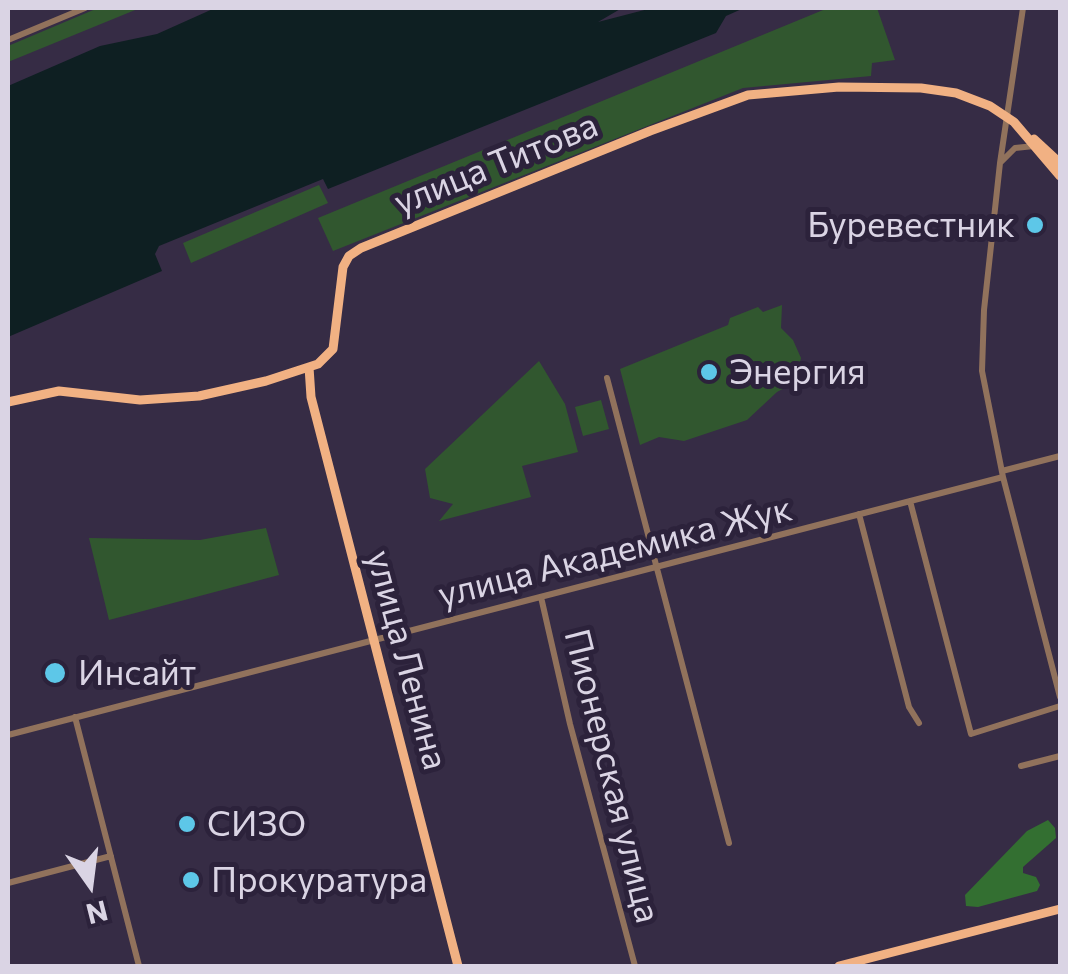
<!DOCTYPE html>
<html>
<head>
<meta charset="utf-8">
<style>
  body { margin:0 }
  #map { position:relative; width:1068px; height:974px; overflow:hidden; background:#362c45; font-family:Commissioner,sans-serif }
  canvas { display:block }
  .frame { position:absolute; inset:0; border:10px solid #dad4e4; pointer-events:none }
  .north { position:absolute; left:40px; top:834px; width:100px; height:100px; -webkit-text-stroke:8px #2c223b; paint-order:stroke; rotate:166deg; font-size:28px; font-weight:700; line-height:40px; text-align:center; color:#dad4e4 }
  .north::after { content:''; display:block; margin:auto; width:35px; height:45px; background:#dad4e4; clip-path:polygon(50% 0,100% 100%,50% 72%,0 100%) }
</style>
</head>
<body>
<div id="map">
<canvas width="1068" height="974"></canvas>
<div class="frame"></div>
<div class="north">N</div>
</div>
<script>
const ctx = document.querySelector('canvas').getContext('2d');
ctx.lineJoin = 'round';
function paint(path, color) {
  ctx.fillStyle = color;
  ctx.fill(path, 'evenodd');
}
function poly(rows) {
  const path = new Path2D();
  for (const r of rows) {
    path.moveTo(r[0], r[1]);
    for (let i = 2; i < r.length; i += 2) path.lineTo(r[i], r[i + 1]);
  }
  return path;
}
function trace(path, color, width, dash) {
  ctx.strokeStyle = color;
  ctx.lineWidth = width;
  ctx.lineCap = dash ? 'butt' : 'round';
  ctx.setLineDash(dash || []);
  ctx.stroke(path);
}
function drawText(font, color, halo, rows, align = 'center') {
  ctx.font = font + ' Commissioner,sans-serif';
  ctx.lineWidth = 10;
  ctx.setLineDash([]);
  ctx.textBaseline = 'middle';
  ctx.strokeStyle = halo;
  ctx.fillStyle = color;
  for (const [text, x, y, turn = 0] of rows) {
    ctx.save();
    ctx.translate(x, y);
    ctx.rotate((+turn || 0) * Math.PI / 180);
    ctx.textAlign = isNaN(turn) ? turn : align;
    if (halo) ctx.strokeText(text, 0, 0);
    ctx.fillText(text, 0, 0);
    ctx.restore();
  }
}
const green = poly([
  [98,8,140,8,8,62,8,46],
  [828,8,877,8,895,60,872,63,871,76,743,88,333,251,318,218],
  [319,185,328,203,191,263,183,243],
  [782,305,781,328,793,340,801,358,797,376,788,386,777,392,747,420,684,441,659,437,640,445,620,369,728,325,730,318,758,307,763,312],
  [539,361,565,404,578,452,522,466,531,497,439,521,453,504,430,498,425,469],
  [601,400,609,429,583,436,575,407],
  [266,528,279,575,109,620,89,538,200,540]
]);
const forest = poly([
  [1048,820,1055,828,1056,838,1023,867,1023,873,1036,877,1040,885,1037,891,978,907,966,906,965,895,1027,831]
]);
const water = poly([
  [215,8,622,8,598,22,652,8,744,8,726,16,716,33,328,189,323,179,159,246,155,254,162,271,8,337,8,86,100,46,157,34]
]);
const minor = poly([
  [1023,8,1000,163,984,310,982,371,1003,477,1060,697],
  [8,40,85,8],
  [1001,162,1015,148,1034,146],
  [607,378,729,843],
  [1002,471,1060,456],
  [910,501,971,734,1060,706],
  [859,514,909,707,919,723],
  [541,597,570,724,635,966],
  [75,717,139,966],
  [8,735,1003,477],
  [1021,766,1060,756],
  [8,883,111,856]
]);
const major = poly([
  [1034,139,1060,163],
  [309,367,311,397,458,966],
  [8,402,59,391,140,400,199,396,266,381,318,364,333,349,343,267,349,256,361,248,650,131,748,95,839,87,921,88,956,93,990,106,1014,122,1060,176],
  [839,966,1060,909]
]);
const markers = [
  [1035,225,10,"#5dc7e8"],
  [709,372,10,"#5dc7e8"],
  [55,673,12,"#5dc7e8"],
  [187,824,10,"#5dc7e8"],
  [191,880,10,"#5dc7e8"]
];
const streetNames = [
  ["улица Титова",496,164,-22],
  ["улица Академика Жук",615,552,-14],
  ["улица Ленина",407,660,75],
  ["Пионерская улица",612,776,76]
];
const poiNames = [
  ["Буревестник",1015,225,"right"],
  ["Энергия",729,372],
  ["Инсайт",78,673],
  ["СИЗО",207,824],
  ["Прокуратура",211,880]
];
paint(green, '#31572f');
paint(forest, '#336f31');
paint(water, '#0e1f22');
trace(minor, '#91725c', 6);
trace(major, '#f1b183', 9);
for (const [x, y, r, color] of markers) {
  const dot = new Path2D();
  dot.arc(x, y, r, 0, 2 * Math.PI);
  ctx.fillStyle = color;
  ctx.fill(dot);
  trace(dot, '#2c223b', 4);
}
drawText('35px', '#dad4e4', '#2c223b', streetNames);
drawText('35px', '#dad4e4', '#2c223b', poiNames, 'left');
</script>
</body>
</html>
